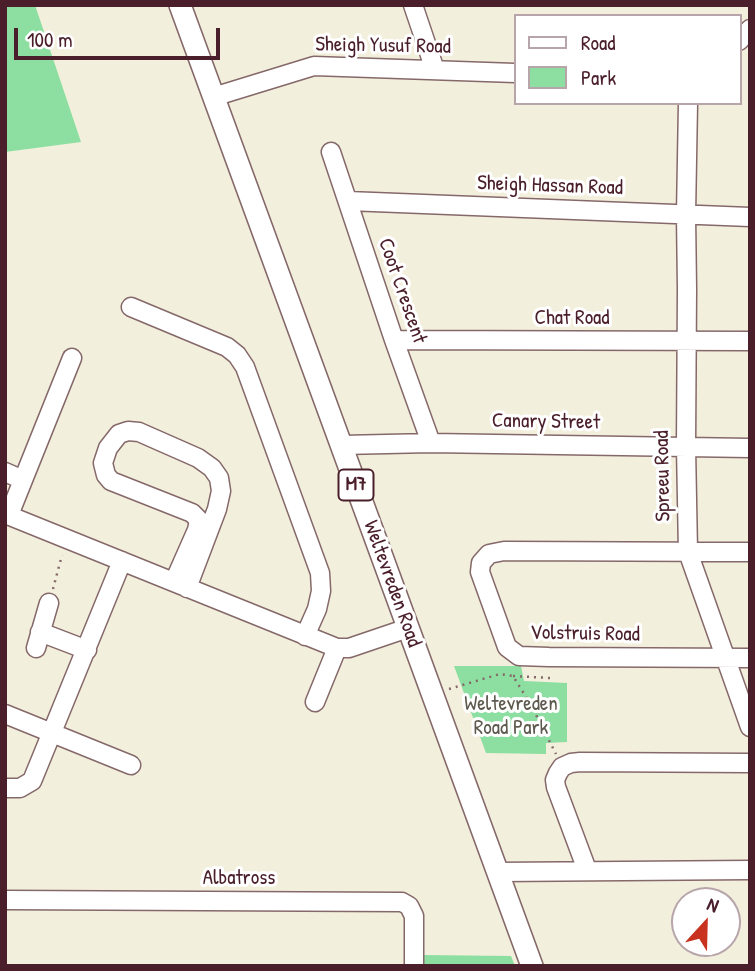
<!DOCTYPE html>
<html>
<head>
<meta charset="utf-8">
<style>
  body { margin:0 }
  #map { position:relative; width:755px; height:971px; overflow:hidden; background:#f3efdd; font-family:"Patrick Hand",sans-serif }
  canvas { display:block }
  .frame { position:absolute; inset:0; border:7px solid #4a1f2b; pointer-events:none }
  .legend { position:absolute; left:514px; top:14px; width:228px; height:91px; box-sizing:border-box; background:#fff; border:2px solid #b7a5aa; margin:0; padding:9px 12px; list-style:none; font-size:21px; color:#4a1f2b }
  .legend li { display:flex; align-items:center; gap:14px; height:35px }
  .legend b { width:35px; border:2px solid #b7a5aa }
  .north { position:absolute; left:671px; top:887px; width:70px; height:70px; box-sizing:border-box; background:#fff; border:2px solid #b7a5aa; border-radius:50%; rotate:22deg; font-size:19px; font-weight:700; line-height:28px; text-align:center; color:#4a1f2b }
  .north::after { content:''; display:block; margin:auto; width:24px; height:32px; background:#c8321e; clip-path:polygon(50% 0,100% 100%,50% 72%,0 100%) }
  .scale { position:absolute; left:14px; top:28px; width:206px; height:32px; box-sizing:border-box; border:4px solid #4a1f2b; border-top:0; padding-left:9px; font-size:21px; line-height:24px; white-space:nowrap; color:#4a1f2b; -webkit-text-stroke:5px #fff; paint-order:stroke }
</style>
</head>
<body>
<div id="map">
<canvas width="755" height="971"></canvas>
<div class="frame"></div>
<ul class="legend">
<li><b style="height:9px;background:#fff"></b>Road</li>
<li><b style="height:19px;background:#8cdfa0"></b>Park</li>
</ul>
<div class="north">N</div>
<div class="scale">100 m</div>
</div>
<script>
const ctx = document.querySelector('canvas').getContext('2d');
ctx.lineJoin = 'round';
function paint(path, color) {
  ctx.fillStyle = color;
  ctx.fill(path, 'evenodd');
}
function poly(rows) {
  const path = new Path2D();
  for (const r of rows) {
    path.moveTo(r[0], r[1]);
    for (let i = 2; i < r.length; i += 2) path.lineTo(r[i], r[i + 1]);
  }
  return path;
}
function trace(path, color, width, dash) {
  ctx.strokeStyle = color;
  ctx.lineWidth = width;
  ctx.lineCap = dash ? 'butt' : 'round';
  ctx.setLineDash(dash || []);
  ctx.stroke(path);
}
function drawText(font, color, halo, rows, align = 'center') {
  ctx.font = font + ' "Patrick Hand",sans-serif';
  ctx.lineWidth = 6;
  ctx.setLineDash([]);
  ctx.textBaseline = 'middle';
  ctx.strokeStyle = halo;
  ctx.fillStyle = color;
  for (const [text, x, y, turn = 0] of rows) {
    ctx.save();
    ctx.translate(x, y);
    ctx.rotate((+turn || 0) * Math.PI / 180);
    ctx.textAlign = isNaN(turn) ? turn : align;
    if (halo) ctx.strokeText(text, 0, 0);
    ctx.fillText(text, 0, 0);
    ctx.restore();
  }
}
const green = poly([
  [5,5,35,5,81,142,5,152],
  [454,666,521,666,524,681,567,683,567,742,546,743,546,754,486,753],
  [422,955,511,956,515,966,422,966]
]);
const path = poly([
  [53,589,62,555],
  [513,676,550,678,550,673],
  [449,689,500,674,513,676,531,705,556,754]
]);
const minor = poly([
  [413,5,435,70],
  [739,41,750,29],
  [213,97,314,66,515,73],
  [688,103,686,215,687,289,686,447,688,552,750,727],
  [331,152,394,340,431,443],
  [348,201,750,217],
  [131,307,227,347,237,355,245,367,320,573,321,591,317,609,305,636],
  [394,340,750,341],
  [342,445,431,443,750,448],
  [5,472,23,480],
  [5,514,337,648,349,648,408,628],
  [9,515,72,358],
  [750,552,504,551,489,554,481,563,480,572,507,647,519,656,549,657,750,658],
  [174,582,197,530,199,520,192,513,111,481,106,475,103,463,108,448,119,434,128,431,139,432,198,458,212,468,219,478,221,491,217,509,187,588],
  [40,632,87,650],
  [36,648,49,603],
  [315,702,337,648],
  [5,714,131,765],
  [5,788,20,788,32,781,122,561],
  [587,870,556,787,555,780,558,773,562,767,571,763,580,762,750,763],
  [498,872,750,870],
  [5,900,402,902,409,906,414,916,414,966]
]);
const major = poly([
  [180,5,532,966]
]);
const shields = [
  [356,485,35]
];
const shieldNames = [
  ["M7",356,485]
];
const streetNames = [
  ["Sheigh Yusuf Road",383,46,1],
  ["Sheigh Hassan Road",550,186,2],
  ["Coot Crescent",402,291,71],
  ["Chat Road",572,318],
  ["Canary Street",546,422,1],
  ["Spreeu Road",663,476,-91],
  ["Weltevreden Road",392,584,70],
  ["Volstruis Road",585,634,1],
  ["Albatross",239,878]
];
const parkNames = [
  ["Weltevreden",511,704],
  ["Road Park",511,728]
];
paint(green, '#8cdfa0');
trace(minor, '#856869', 21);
trace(major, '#856869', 24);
trace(path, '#856869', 2.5, [2, 5]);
trace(minor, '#fff', 18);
trace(major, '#fff', 21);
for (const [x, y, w] of shields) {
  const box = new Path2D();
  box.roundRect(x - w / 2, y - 15.5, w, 31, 5);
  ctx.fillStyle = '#fff';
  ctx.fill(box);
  trace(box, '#4a1f2b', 2);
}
drawText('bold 19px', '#4a1f2b', null, shieldNames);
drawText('21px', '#4a1f2b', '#fff', streetNames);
drawText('21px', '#5e594e', '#fff', parkNames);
</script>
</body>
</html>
